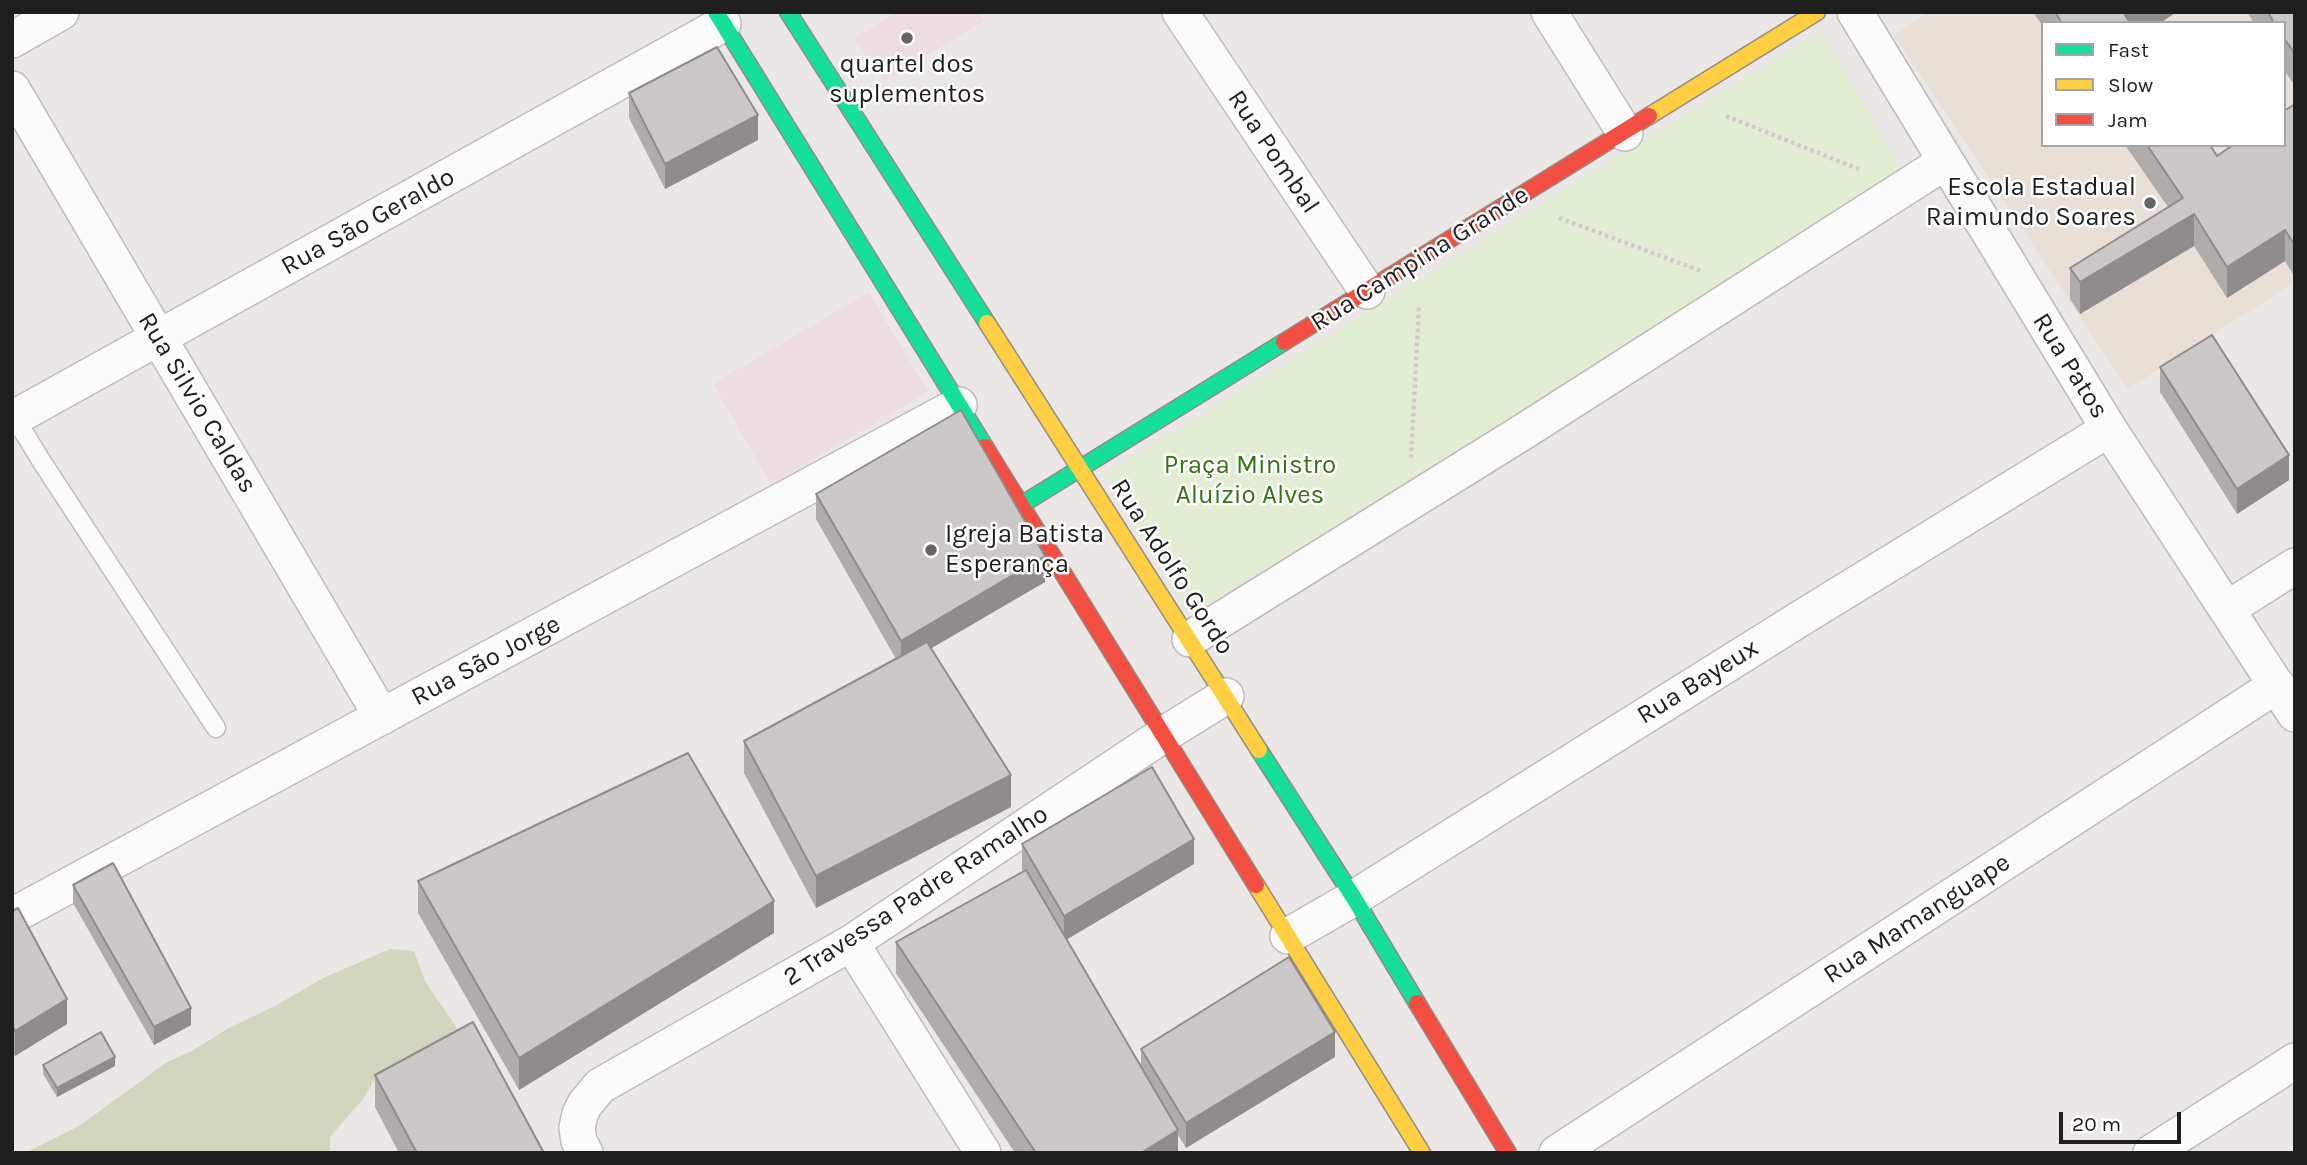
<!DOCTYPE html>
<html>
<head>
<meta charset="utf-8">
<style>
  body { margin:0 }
  #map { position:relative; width:2307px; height:1165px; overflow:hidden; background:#ece7e7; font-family:Karla,sans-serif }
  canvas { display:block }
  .frame { position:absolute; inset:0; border:14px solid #1e1e1e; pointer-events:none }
  .legend { position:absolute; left:2041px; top:21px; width:245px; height:126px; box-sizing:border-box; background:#fff; border:2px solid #a5a5a5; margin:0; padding:9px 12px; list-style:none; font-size:21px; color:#1e1e1e }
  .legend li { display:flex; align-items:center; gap:14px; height:35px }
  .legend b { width:35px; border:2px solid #a5a5a5 }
  .scale { position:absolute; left:2059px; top:1112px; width:122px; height:32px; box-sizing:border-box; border:4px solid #1e1e1e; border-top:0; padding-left:9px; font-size:21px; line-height:24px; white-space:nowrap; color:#1e1e1e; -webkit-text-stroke:5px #fff; paint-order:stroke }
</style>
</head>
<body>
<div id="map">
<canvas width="2307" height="1165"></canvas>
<div class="frame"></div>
<ul class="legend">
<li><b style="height:9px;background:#16e098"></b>Fast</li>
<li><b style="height:9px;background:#ffcf43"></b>Slow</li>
<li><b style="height:9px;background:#f24e42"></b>Jam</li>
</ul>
<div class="scale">20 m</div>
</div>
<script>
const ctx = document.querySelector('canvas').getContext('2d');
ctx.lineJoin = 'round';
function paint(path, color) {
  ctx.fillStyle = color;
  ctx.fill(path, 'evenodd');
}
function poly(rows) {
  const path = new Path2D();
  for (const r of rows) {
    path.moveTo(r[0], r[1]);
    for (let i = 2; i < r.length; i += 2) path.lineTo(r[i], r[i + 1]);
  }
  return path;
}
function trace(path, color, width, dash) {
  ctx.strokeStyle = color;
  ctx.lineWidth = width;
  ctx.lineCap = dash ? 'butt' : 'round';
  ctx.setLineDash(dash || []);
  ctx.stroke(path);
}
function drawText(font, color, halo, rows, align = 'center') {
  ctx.font = font + ' Karla,sans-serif';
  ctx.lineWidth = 5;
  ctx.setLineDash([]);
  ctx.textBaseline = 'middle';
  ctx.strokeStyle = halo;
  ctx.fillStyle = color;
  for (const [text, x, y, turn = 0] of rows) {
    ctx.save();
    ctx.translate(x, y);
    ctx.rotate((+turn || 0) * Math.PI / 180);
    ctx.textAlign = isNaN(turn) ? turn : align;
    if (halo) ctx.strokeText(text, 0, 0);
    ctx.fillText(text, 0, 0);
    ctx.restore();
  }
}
const commercial = poly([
  [897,12,979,12,985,21,884,81,854,38],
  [869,292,928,392,771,484,713,384]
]);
const education = poly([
  [1929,12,2295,12,2295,282,2128,389,1894,35],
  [2043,23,2284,23,2284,145,2043,145]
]);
const forest = poly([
  [390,949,414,951,425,981,457,1028,444,1050,406,1061,373,1082,363,1099,330,1137,330,1153,25,1153,79,1126,167,1062,192,1051,227,1029,277,1005,323,978]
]);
const park = poly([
  [1821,31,1903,173,1191,615,1106,474]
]);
const path = poly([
  [1726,116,1861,170],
  [1559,218,1701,271],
  [1411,458,1419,306]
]);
const lane = poly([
  [15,418,42,462,216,728]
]);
const street = poly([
  [1180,12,1367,291],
  [1549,12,1625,133],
  [1855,12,2109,429,2295,714],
  [12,40,61,12],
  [12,89,382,717],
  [12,419,723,24],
  [2227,609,2295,566],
  [1190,639,1526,430,1945,162],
  [12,916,959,405],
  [1288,936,1354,898,1806,615,2109,429],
  [851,943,983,1153],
  [585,1153,579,1141,577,1128,580,1114,585,1104,600,1086,851,943,1163,735,1226,696],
  [1557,1153,2277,685],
  [2151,1153,2295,1061]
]);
const fast = poly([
  [716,12,985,447],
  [788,12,987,323],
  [1021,505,1284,342],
  [1259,750,1354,898,1417,1003]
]);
const slow = poly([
  [1649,116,1817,12],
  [987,323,1259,750],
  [1256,885,1422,1153]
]);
const jam = poly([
  [1284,342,1649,116],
  [985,447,1256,885],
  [1417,1003,1508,1153]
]);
const wall = poly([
  [2033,12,2175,12,2175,13,2160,23,2043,23,2043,26],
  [2247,12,2295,12,2295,86,2284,70,2284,23,2254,23],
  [629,93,758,140,665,189,629,118],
  [2295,104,2295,278,2285,261,2227,298,2194,246,2080,314,2070,299,2070,268,2168,207,2125,145,2210,145,2217,156],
  [2160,367,2289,480,2237,514,2160,392],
  [816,494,1045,582,931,648,1011,807,816,908,744,773,744,741,896,659,816,519],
  [1022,844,1194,864,1066,940,1141,1067,1141,1049,1335,1057,1186,1148,1178,1135,1178,1153,1015,1153,896,973,896,942,1023,871,1022,869],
  [418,881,774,933,519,1090,418,913],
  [73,885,191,1025,154,1045,73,903],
  [12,911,67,1024,15,1056,12,1050],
  [43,1065,115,1066,57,1097,43,1074],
  [375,1075,544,1153,399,1153,375,1107]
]);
const shadedWall = poly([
  [2129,12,2175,12,2175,13,2160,23,2125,23,2125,15],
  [758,115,758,140,665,189,665,164],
  [2194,214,2194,246,2080,314,2080,282],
  [2285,230,2285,261,2227,298,2227,267],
  [2289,455,2289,480,2237,514,2237,489],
  [1045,556,1045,582,901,666,901,641],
  [1011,775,1011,807,816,908,816,876],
  [1194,839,1194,864,1064,941,1064,916],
  [774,901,774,933,519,1090,519,1058],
  [67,999,67,1024,15,1056,15,1031],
  [191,1008,191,1025,154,1045,154,1027],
  [1335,1032,1335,1057,1186,1148,1186,1123],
  [115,1057,115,1066,57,1097,57,1088],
  [1178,1130,1178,1153,1141,1153]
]);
const building = poly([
  [2055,12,2129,12,2125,15,2130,23,2062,23,2055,12],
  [2268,12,2295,12,2295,54,2284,38,2284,23,2274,23,2268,12],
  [717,47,758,115,665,164,629,93,717,47],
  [2295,104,2295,246,2285,230,2227,267,2194,214,2080,282,2070,268,2183,198,2147,145,2210,145,2217,156,2233,145,2284,145,2284,111,2295,104],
  [2212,335,2289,455,2237,489,2160,367,2212,335],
  [961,410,1045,556,901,641,816,494,961,410],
  [927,642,1011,775,816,876,744,741,927,642],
  [688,753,774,901,519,1058,418,881,688,753],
  [1152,767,1194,839,1064,916,1022,844,1152,767],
  [113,863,191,1008,154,1027,73,885,113,863],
  [1026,870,1178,1130,1141,1153,1036,1153,896,942,1026,870],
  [18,908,67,999,15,1031,12,1025,12,911,18,908],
  [1289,957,1335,1032,1186,1123,1141,1049,1289,957],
  [473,1022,544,1153,417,1153,375,1075,473,1022],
  [101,1032,115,1057,57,1088,43,1065,101,1032]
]);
const markers = [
  [907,38,7,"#666464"],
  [2150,203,7,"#666464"],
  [931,550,7,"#666464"]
];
const poiNames = [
  ["quartel dos",907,65],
  ["suplementos",907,95],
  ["Escola Estadual",2136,188,"right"],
  ["Raimundo Soares",2136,218,"right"],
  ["Igreja Batista",945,535,"left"],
  ["Esperança",945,565,"left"]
];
const streetNames = [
  ["Rua Pombal",1273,152,56],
  ["Rua São Geraldo",368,222,-29],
  ["Rua Campina Grande",1420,259,-32],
  ["Rua Patos",2070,366,58],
  ["Rua Silvio Caldas",197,403,59],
  ["Rua Adolfo Gordo",1172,567,57],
  ["Rua São Jorge",486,661,-28],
  ["Rua Bayeux",1698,682,-32],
  ["2 Travessa Padre Ramalho",916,896,-33],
  ["Rua Mamanguape",1917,919,-33]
];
const parkNames = [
  ["Praça Ministro",1250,466],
  ["Aluízio Alves",1250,496]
];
paint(commercial, '#eddde3');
paint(education, '#e8dfd7');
paint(forest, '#d3d6be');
paint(park, '#e1eed4');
trace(lane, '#bebcbc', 21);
trace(street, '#bebcbc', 38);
trace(fast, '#958c80', 19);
trace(slow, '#958c80', 19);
trace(jam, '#958c80', 19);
trace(path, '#d5c7cc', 4.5, [3.5, 3.5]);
trace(lane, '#fcfbfb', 18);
trace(street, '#fcfbfb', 35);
trace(fast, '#16e098', 16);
trace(slow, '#ffcf43', 16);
trace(jam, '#f24e42', 16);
paint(wall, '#b0acac');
paint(shadedWall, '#908c8c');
paint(building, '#cdc8c8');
trace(building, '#908c8c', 2);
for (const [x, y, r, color] of markers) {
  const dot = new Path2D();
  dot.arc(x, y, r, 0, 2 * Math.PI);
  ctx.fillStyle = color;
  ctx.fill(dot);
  trace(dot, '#fff', 2.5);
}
drawText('26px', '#1e1e1e', '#fff', poiNames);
drawText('26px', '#1e1e1e', '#fff', streetNames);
drawText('26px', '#397215', '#fff', parkNames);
</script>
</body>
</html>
